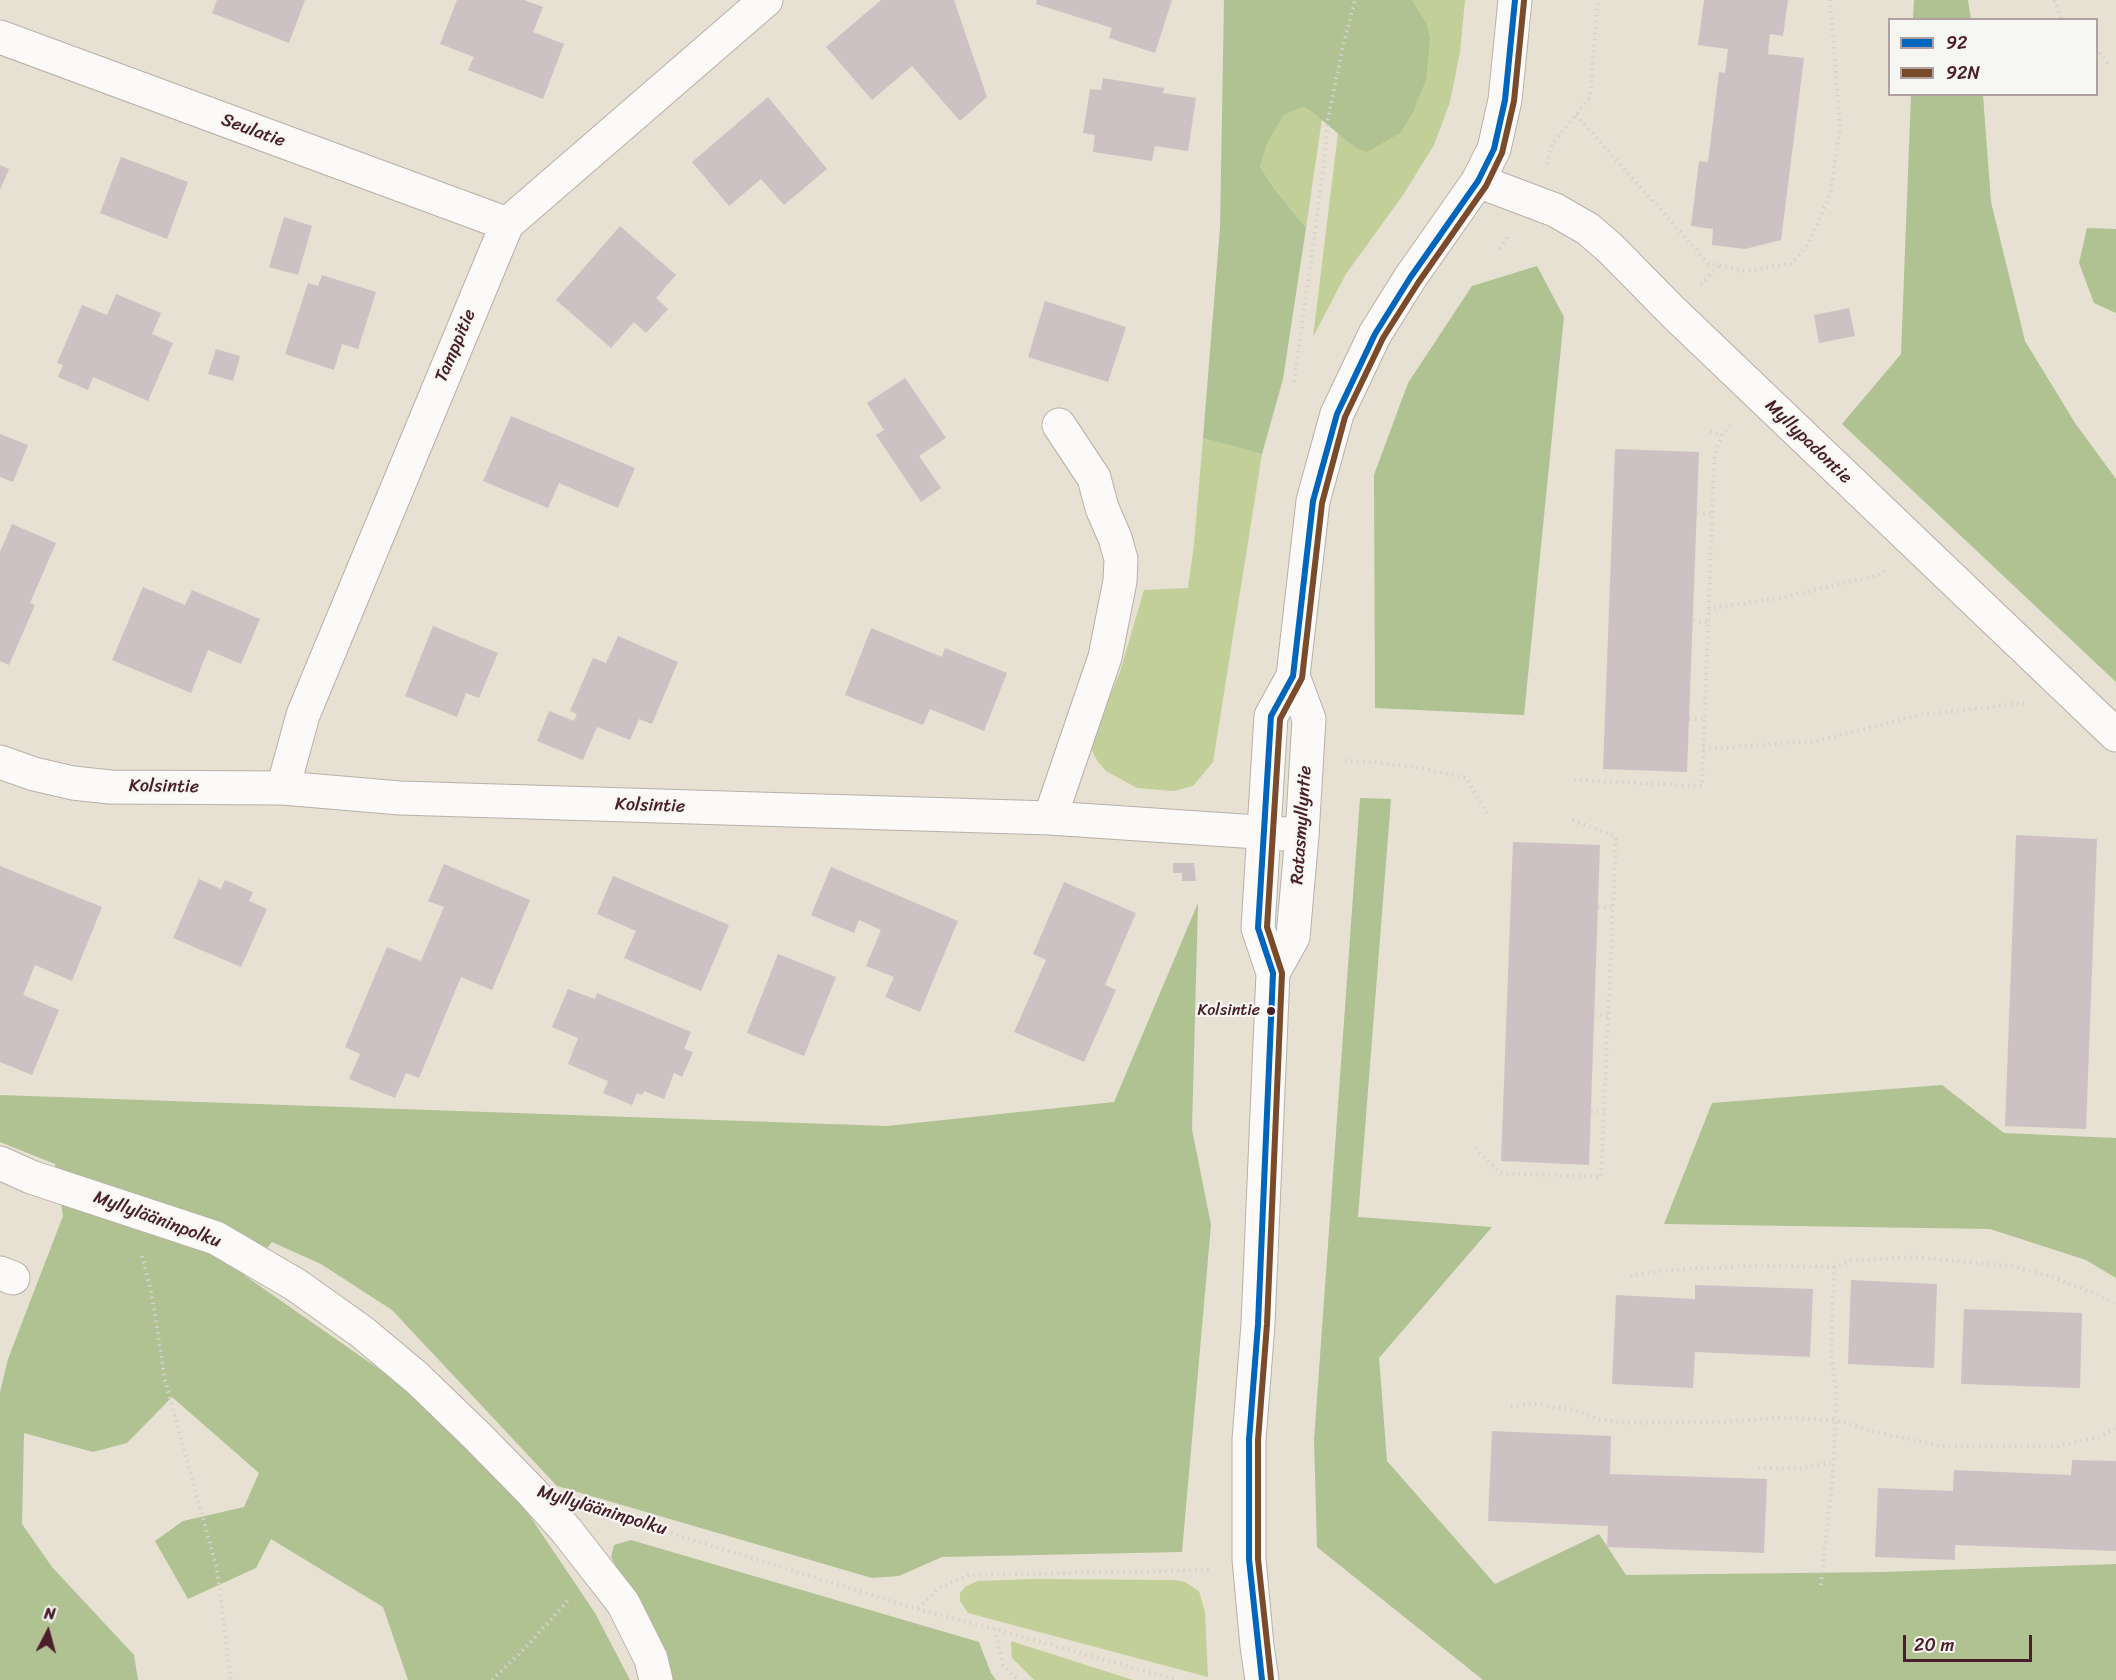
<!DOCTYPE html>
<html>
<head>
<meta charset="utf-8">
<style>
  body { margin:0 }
  #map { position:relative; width:2116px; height:1680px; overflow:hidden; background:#e6e1d3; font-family:Sriracha,sans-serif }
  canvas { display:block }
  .legend { position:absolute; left:1888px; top:18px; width:210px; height:78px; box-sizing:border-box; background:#f6f6f2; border:2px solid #b1a0a2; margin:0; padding:8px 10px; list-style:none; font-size:18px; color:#4a1f2b }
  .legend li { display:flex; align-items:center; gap:12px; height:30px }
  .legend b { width:30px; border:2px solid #b1a0a2 }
  .north { position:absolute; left:18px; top:1602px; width:60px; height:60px; -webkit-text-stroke:4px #f6f6f2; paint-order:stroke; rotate:6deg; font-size:16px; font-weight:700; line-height:24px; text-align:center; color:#4a1f2b }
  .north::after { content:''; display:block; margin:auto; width:21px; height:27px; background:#4a1f2b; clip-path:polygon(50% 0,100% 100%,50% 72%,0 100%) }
  .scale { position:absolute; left:1903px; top:1635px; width:129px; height:27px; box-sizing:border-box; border:3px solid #4a1f2b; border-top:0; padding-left:8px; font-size:18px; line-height:21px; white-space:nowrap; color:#4a1f2b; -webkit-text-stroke:4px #f6f6f2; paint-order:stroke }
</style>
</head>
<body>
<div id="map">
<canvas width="2116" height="1680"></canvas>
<ul class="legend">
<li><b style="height:8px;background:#0065bd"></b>92</li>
<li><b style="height:8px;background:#7a4b2a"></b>92N</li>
</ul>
<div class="north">N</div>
<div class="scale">20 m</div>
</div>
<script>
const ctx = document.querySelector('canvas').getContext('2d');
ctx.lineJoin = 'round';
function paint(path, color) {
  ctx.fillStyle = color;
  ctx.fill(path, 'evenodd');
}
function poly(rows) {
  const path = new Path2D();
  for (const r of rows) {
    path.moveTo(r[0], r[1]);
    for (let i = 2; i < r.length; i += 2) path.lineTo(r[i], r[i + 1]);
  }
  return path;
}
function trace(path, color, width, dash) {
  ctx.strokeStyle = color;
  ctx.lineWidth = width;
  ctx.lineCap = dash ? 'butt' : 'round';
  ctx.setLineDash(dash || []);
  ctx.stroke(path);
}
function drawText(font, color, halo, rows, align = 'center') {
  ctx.font = font + ' Sriracha,sans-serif';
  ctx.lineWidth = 4.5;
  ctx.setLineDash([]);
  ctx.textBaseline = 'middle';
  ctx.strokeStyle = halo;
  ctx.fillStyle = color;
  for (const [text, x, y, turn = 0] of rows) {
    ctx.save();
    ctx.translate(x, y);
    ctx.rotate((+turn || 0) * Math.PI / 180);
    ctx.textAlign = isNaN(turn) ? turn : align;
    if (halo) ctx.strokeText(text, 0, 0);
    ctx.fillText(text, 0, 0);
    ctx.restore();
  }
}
const green = poly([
  [1412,0,1465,0,1460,52,1450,102,1434,145,1403,195,1346,274,1313,337,1338,133,1354,147,1426,22],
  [1304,107,1322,119,1306,228,1275,190,1260,167,1268,140,1284,115],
  [1203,438,1262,454,1213,762,1193,786,1174,791,1137,788,1106,771,1098,762,1092,751,1092,738,1120,672,1144,590,1188,588,1194,544],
  [1034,1579,1174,1580,1185,1582,1199,1591,1205,1612,1208,1677,968,1613,960,1601,960,1593,966,1586,978,1581],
  [1011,1641,1133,1680,1034,1680,1012,1658]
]);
const forest = poly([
  [1224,0,1412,0,1426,22,1430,38,1426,80,1412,114,1400,133,1367,152,1354,147,1316,115,1304,107,1284,115,1268,141,1260,167,1275,190,1306,228,1283,379,1262,454,1203,438,1220,228],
  [1914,0,1968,0,1971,19,1913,19],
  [1911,95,1983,95,1991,202,2025,341,2075,423,2116,479,2116,682,1842,424,1901,354],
  [2087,228,2116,229,2116,313,2094,303,2079,263],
  [1537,266,1564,317,1524,715,1375,708,1374,475,1408,383,1472,286],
  [1360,798,1391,799,1358,1217,1492,1227,1379,1358,1387,1461,1495,1584,1599,1534,1626,1575,1882,1572,2116,1564,2116,1680,1483,1680,1317,1547,1314,1440],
  [1198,903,1192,1129,1211,1225,1182,1552,942,1557,899,1576,872,1578,557,1486,392,1310,321,1264,272,1242,244,1275,406,1388,513,1491,595,1613,630,1680,408,1680,383,1607,271,1539,256,1568,188,1599,155,1541,183,1521,244,1507,259,1473,172,1397,127,1443,93,1452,24,1433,22,1524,52,1567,134,1655,138,1680,0,1680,0,1392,8,1359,63,1216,55,1164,0,1142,0,1095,887,1126,1114,1102],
  [1942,1085,2004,1133,2116,1138,2116,1278,2086,1260,1990,1229,1664,1224,1712,1103],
  [631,1540,979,1642,991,1673,996,1680,668,1680,650,1630,611,1557,614,1545]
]);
const building = poly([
  [217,0,305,0,289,43,212,13],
  [457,0,524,0,543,7,533,32,564,44,543,99,468,70,474,57,440,44],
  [881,0,954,0,987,97,960,121,912,66,872,100,826,47],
  [1037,0,1172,0,1155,53,1109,38,1112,28,1036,4],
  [1704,0,1788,0,1783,36,1770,34,1768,54,1804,58,1781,240,1745,249,1712,245,1713,229,1691,226,1699,161,1708,162,1719,72,1725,73,1728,49,1698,45],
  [1103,78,1164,88,1163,93,1196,98,1188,151,1155,146,1152,161,1093,152,1095,135,1083,133,1090,89,1101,90],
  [768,97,827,169,784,205,761,179,729,206,692,162],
  [121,157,188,182,167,239,100,213],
  [0,165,9,169,0,190],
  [284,217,312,226,298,275,269,267],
  [620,226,676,275,656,298,668,309,646,333,634,322,611,348,556,300],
  [322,275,376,292,358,349,342,344,334,370,285,354,308,283,318,286],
  [116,294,161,313,152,334,173,343,148,401,93,377,88,390,58,377,63,365,57,363,82,305,107,315],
  [1045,301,1126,327,1108,382,1028,357],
  [1849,308,1855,336,1819,343,1814,315],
  [216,349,240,356,233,381,208,374],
  [905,378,946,438,919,456,941,488,921,502,876,435,884,430,867,403],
  [511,416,635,468,618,508,559,483,548,508,483,481],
  [0,434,28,445,13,482,0,477],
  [1615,449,1699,452,1687,772,1603,769],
  [12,524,56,543,30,603,35,605,9,665,0,661,0,552],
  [143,587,185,605,192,590,260,619,241,664,208,650,191,693,112,660],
  [433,626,498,653,479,698,466,693,457,717,405,696],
  [871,628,942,657,945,648,1007,673,984,731,930,709,923,725,845,695],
  [618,636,678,662,652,724,639,719,630,740,597,727,583,760,537,741,549,711,574,721,577,714,570,711,593,658,606,663],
  [2016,835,2097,839,2086,1129,2005,1126],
  [1513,842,1600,845,1589,1165,1501,1161],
  [1173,863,1194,863,1196,881,1182,881,1182,873,1173,873],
  [444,864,530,900,492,990,461,977,419,1078,406,1073,395,1098,349,1079,360,1054,345,1047,387,947,421,961,444,907,428,901],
  [0,866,102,907,72,981,35,965,23,995,59,1010,32,1075,0,1062],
  [831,867,958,921,920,1012,885,997,894,977,866,966,881,930,859,920,854,933,811,915],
  [613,876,729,925,701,991,624,958,636,931,597,914],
  [199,879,221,889,225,880,253,892,249,901,267,909,241,967,173,938],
  [1064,882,1136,913,1105,985,1116,990,1084,1062,1014,1032,1046,960,1033,954],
  [778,954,836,977,804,1056,747,1033],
  [568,989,595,999,597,993,691,1032,684,1049,693,1052,682,1077,674,1073,664,1099,644,1091,642,1095,637,1093,632,1105,603,1093,608,1081,568,1064,578,1038,552,1027],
  [1851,1280,1937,1284,1934,1368,1848,1364],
  [1695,1285,1813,1289,1810,1357,1695,1352,1693,1388,1612,1384,1616,1295,1695,1299],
  [1964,1309,2082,1313,2080,1388,1961,1384],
  [1492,1431,1611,1436,1610,1474,1767,1479,1764,1553,1607,1547,1608,1526,1488,1521],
  [2072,1460,2116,1461,2116,1551,1955,1545,1955,1560,1875,1557,1878,1488,1953,1491,1954,1470,2071,1475]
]);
const path = poly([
  [2054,0,2062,20],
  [2096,48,2111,67],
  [1576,115,1708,263,1744,271,1791,264,1808,244,1830,195,1840,127,1830,0],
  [1547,164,1552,144,1590,97,1598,0],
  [1500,249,1509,234],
  [1701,285,1719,266],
  [1294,382,1324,165,1328,119,1343,46,1355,0],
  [1710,432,1722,435],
  [1697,513,1712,514],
  [1708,609,1785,597,1878,575,1886,570],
  [1693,621,1708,622],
  [1689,719,1704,719],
  [1703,749,1817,741,1919,715,2025,703],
  [1345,761,1371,762,1416,767,1466,778,1489,816],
  [1574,780,1702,786,1714,466,1715,453,1722,435,1733,422],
  [1598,907,1613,907],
  [1594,1015,1608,1016],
  [1591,1111,1604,1112],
  [1475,1148,1500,1173,1601,1177,1616,837,1572,820],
  [142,1256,152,1295,165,1380,217,1569,231,1680],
  [1630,1276,1668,1270,1752,1266,1834,1267,1853,1260,1917,1257,2010,1266,2050,1276,2098,1295,2116,1304],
  [1511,1406,1534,1404,1571,1409,1598,1419,1624,1423,1719,1422,1777,1418,1835,1420,1876,1432,1940,1446,2058,1446,2100,1437,2116,1428],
  [1758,1468,1799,1469,1834,1462],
  [602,1512,917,1609,995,1629,1177,1680],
  [1821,1585,1834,1462,1836,1390,1831,1355,1834,1267],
  [918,1608,939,1588,969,1575,1211,1570],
  [995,1629,1003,1665,1018,1680],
  [492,1680,529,1644,570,1598]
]);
const minor = poly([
  [0,37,507,224],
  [1478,181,1555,210,1588,229,1611,249,1673,312,2116,735],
  [0,762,34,774,73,783,110,787,283,788,400,798,1050,818,1302,835],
  [283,788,303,715,507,224,766,0],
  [1050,818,1105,657,1120,581,1121,559,1115,538,1102,508,1094,478,1059,425],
  [0,1163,31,1177,216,1238,296,1285,362,1332,417,1378,477,1436,530,1490,566,1530,623,1603,651,1659,656,1680],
  [0,1273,13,1278]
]);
const major = poly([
  [1273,973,1293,937,1302,835,1309,719,1293,676],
  [1262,1680,1257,1646,1249,1559,1249,1440,1258,1324,1273,973,1258,928,1271,716,1293,676,1313,501,1337,414,1375,334,1410,278,1478,181,1494,149,1505,100,1515,0]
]);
const bus1 = poly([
  [1262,1680,1249,1559,1249,1440,1258,1324,1273,973,1258,928,1271,716,1293,676,1313,501,1337,414,1375,334,1410,278,1478,181,1494,149,1505,100,1515,0]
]);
const bus2 = poly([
  [1271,1679,1258,1559,1258,1440,1267,1324,1282,973,1267,927,1280,719,1302,678,1322,503,1345,417,1383,338,1418,283,1486,186,1502,153,1514,101,1524,1]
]);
const markers = [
  [1271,1011,5,"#4a1f2b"]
];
const busNames = [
  ["Kolsintie",1260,1011]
];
const streetNames = [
  ["Seulatie",253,131,20],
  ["Tamppitie",456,346,-67],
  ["Myllypadontie",1808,442,44],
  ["Kolsintie",164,787,1],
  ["Kolsintie",650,806,2],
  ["Ratasmyllyntie",1302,825,-86],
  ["Myllylääninpolku",157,1220,20],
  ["Myllylääninpolku",602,1511,17]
];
paint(green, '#c3cf98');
paint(forest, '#b0c192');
paint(building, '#cdc1c4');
trace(minor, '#b7b0a9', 35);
trace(major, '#b7b0a9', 35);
trace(path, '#d6d2cf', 4, [1.5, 4.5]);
trace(minor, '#fbfaf8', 33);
trace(major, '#fbfaf8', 33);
trace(bus1, '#0065bd', 6);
trace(bus2, '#7a4b2a', 6);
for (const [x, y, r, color] of markers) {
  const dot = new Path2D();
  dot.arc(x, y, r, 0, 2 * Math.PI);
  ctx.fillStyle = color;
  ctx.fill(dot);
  trace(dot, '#f6f6f2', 2);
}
drawText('16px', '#4a1f2b', '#f6f6f2', busNames, 'right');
drawText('18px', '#4a1f2b', '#f6f6f2', streetNames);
</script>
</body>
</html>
